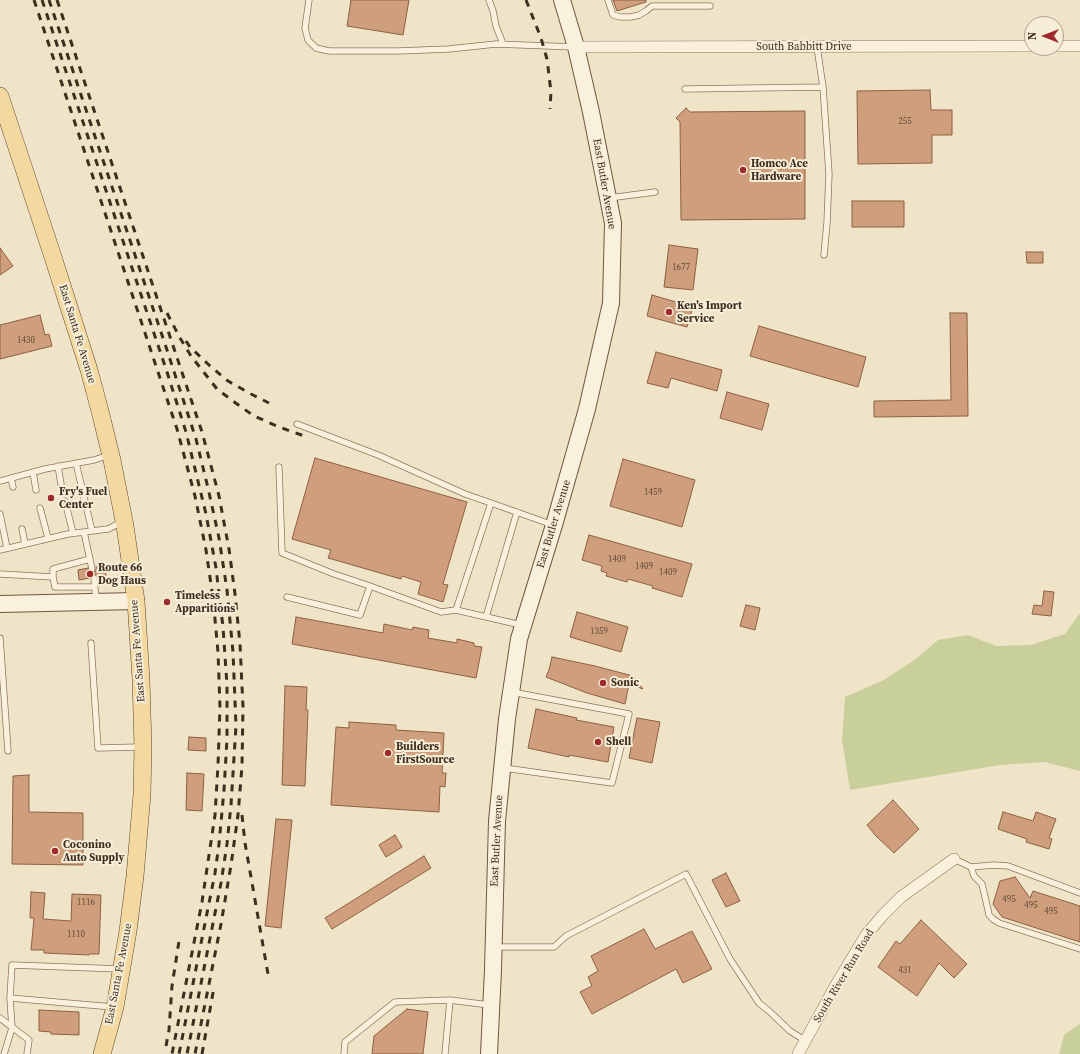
<!DOCTYPE html>
<html>
<head>
<meta charset="utf-8">
<style>
  body { margin:0 }
  #map { position:relative; width:1080px; height:1054px; overflow:hidden; background:#f0e4c8; font-family:"Source Serif 4",serif }
  canvas { display:block }
  .north { position:absolute; left:1024px; top:16px; width:40px; height:40px; box-sizing:border-box; background:#f7eed8; border:1px solid #ada18e; border-radius:50%; rotate:270deg; font-size:11px; font-weight:700; line-height:16px; text-align:center; color:#3d2e20 }
  .north::after { content:''; display:block; margin:auto; width:14px; height:18px; background:#9e2a2b; clip-path:polygon(50% 0,100% 100%,50% 72%,0 100%) }
</style>
</head>
<body>
<div id="map">
<canvas width="1080" height="1054"></canvas>
<div class="north">N</div>
</div>
<script>
const ctx = document.querySelector('canvas').getContext('2d');
ctx.lineJoin = 'round';
function paint(path, color) {
  ctx.fillStyle = color;
  ctx.fill(path, 'evenodd');
}
function poly(rows) {
  const path = new Path2D();
  for (const r of rows) {
    path.moveTo(r[0], r[1]);
    for (let i = 2; i < r.length; i += 2) path.lineTo(r[i], r[i + 1]);
  }
  return path;
}
function trace(path, color, width, dash) {
  ctx.strokeStyle = color;
  ctx.lineWidth = width;
  ctx.lineCap = dash ? 'butt' : 'round';
  ctx.setLineDash(dash || []);
  ctx.stroke(path);
}
function drawText(font, color, halo, rows, align = 'center') {
  ctx.font = font + ' "Source Serif 4",serif';
  ctx.lineWidth = 4;
  ctx.setLineDash([]);
  ctx.textBaseline = 'middle';
  ctx.strokeStyle = halo;
  ctx.fillStyle = color;
  for (const [text, x, y, turn = 0] of rows) {
    ctx.save();
    ctx.translate(x, y);
    ctx.rotate((+turn || 0) * Math.PI / 180);
    ctx.textAlign = isNaN(turn) ? turn : align;
    if (halo) ctx.strokeText(text, 0, 0);
    ctx.fillText(text, 0, 0);
    ctx.restore();
  }
}
const green = poly([
  [1080,613,1080,771,1045,762,1000,765,850,790,842,739,845,697,884,680,916,659,938,640,968,635,996,646,1031,645,1065,634],
  [1080,1024,1080,1054,1059,1054,1064,1035]
]);
const building = poly([
  [351,0,409,0,403,35,347,26,351,0],
  [613,0,646,0,646,2,617,11,613,0],
  [930,90,931,110,952,110,952,135,932,135,932,163,858,164,857,91,930,90],
  [686,108,690,112,805,111,805,219,681,220,680,122,676,118,686,108],
  [852,201,904,201,904,227,852,227,852,201],
  [669,245,698,249,693,290,664,287,669,245],
  [0,248,13,266,0,275,0,248],
  [1026,252,1043,252,1043,263,1027,263,1026,252],
  [652,295,693,307,687,327,647,316,652,295],
  [950,313,967,313,968,416,874,417,874,401,951,400,950,313],
  [40,315,45,335,49,334,52,346,0,359,0,325,40,315],
  [759,326,866,357,858,387,750,356,759,326],
  [656,352,722,370,717,391,671,378,668,388,647,383,656,352],
  [727,392,769,404,762,430,720,418,727,392],
  [315,458,467,502,443,584,448,585,443,602,418,594,421,582,402,576,401,579,328,558,331,550,292,539,315,458],
  [623,459,695,480,682,527,610,506,623,459],
  [589,535,692,564,682,597,652,588,653,586,628,579,627,582,606,576,607,573,601,571,602,566,582,560,589,535],
  [105,566,106,576,98,577,96,574,93,574,90,576,90,578,79,580,78,570,88,568,89,572,93,573,96,571,96,567,105,566],
  [1044,591,1054,592,1051,616,1032,614,1034,605,1042,606,1044,591],
  [746,605,760,608,755,630,740,626,746,605],
  [577,612,628,627,621,652,570,637,577,612],
  [296,617,383,633,384,624,412,630,413,627,429,630,428,638,457,643,457,639,474,643,474,646,482,647,476,678,292,644,296,617],
  [552,657,595,666,633,676,643,689,629,684,625,704,587,693,546,677,549,670,552,657],
  [285,686,307,687,306,710,308,710,305,786,282,785,285,686],
  [536,709,577,718,576,720,614,727,608,762,569,755,569,757,528,748,536,709],
  [637,718,660,722,652,763,629,758,637,718],
  [349,722,396,725,396,730,444,733,442,773,446,773,445,787,440,786,439,812,331,805,336,727,349,728,349,722],
  [189,737,206,738,206,751,188,750,189,737],
  [187,773,204,774,202,811,186,810,187,773],
  [29,775,29,812,83,813,83,865,12,864,13,776,29,775],
  [893,800,919,829,894,853,875,835,867,825,893,800],
  [1003,812,1033,821,1036,812,1056,819,1049,838,1052,839,1049,849,1026,842,1027,839,998,829,1003,812],
  [276,819,292,820,281,928,265,926,276,819],
  [395,835,402,847,386,857,379,845,395,835],
  [424,856,431,868,332,929,325,918,424,856],
  [726,873,740,901,726,907,712,880,726,873],
  [1015,877,1030,898,1033,891,1080,906,1080,942,1002,917,993,904,1000,881,1015,877],
  [31,892,45,893,43,919,71,921,72,894,101,895,99,954,89,954,89,955,44,953,44,950,31,950,34,918,30,918,31,892],
  [921,920,967,964,954,978,939,963,917,996,878,967,896,941,900,944,921,920],
  [644,929,655,949,692,931,712,969,683,983,676,969,592,1014,580,992,592,986,588,977,598,971,591,956,644,929],
  [407,1009,428,1012,423,1054,372,1054,374,1036,407,1009],
  [39,1010,79,1012,79,1035,51,1034,51,1032,39,1031,39,1010]
]);
const lane = poly([
  [309,0,305,28,308,40,316,48,329,51,398,51,449,49,496,44,575,47],
  [489,0,493,11,496,26,503,44],
  [608,0,613,15,620,17,631,17,639,15,646,11,652,6,710,6],
  [817,47,823,87,829,174,827,223,824,255],
  [685,89,823,87],
  [609,198,655,192],
  [297,424,378,455,465,494,491,503],
  [76,463,92,531],
  [58,466,61,484],
  [279,467,282,553,334,574,370,586,441,612,456,610],
  [33,472,36,490],
  [11,478,13,487],
  [0,481,45,469,94,460,109,455],
  [65,501,73,533],
  [40,508,48,538],
  [0,514,7,548],
  [22,529,25,544],
  [84,532,92,569],
  [0,550,68,534,108,529,122,522],
  [0,574,53,577,53,569,90,559],
  [53,577,55,587,94,587],
  [94,578,96,600],
  [287,597,360,615,370,586],
  [486,617,517,512],
  [521,625,456,610,491,503,553,525],
  [0,638,8,751],
  [91,643,98,748,140,747],
  [504,768,612,783,629,714,512,692],
  [954,859,971,867,994,865,1008,866,1080,893],
  [971,867,974,876,982,884,988,910,989,915,993,919,999,923,1080,949],
  [494,947,554,947,566,936,686,874,730,959,759,1003,769,1011,790,1031,806,1041],
  [10,998,113,1007],
  [0,1018,29,1040,27,1054],
  [4,1054,12,1028,10,998,12,965,120,969],
  [344,1054,345,1042,395,1002,450,1000],
  [445,1054,450,1000,489,1005]
]);
const street = poly([
  [1056,46,1080,46],
  [576,47,1032,46],
  [798,1054,837,983,866,935,883,915,901,897,954,859]
]);
const secondary = poly([
  [0,604,136,601],
  [489,1054,493,970,497,821,507,719,519,639,554,525,587,409,611,303,613,223,591,112,576,47,562,0]
]);
const primary = poly([
  [0,96,53,257,89,370,100,411,112,460,125,526,136,601,141,679,143,747,142,794,135,876,128,931,115,1007,102,1054]
]);
const rail = poly([
  [34,0,177,429,195,496,206,550,213,598,218,652,220,707,218,765,215,815,202,902,172,1054],
  [42,0,167,372,186,432,206,514,216,568,223,627,227,685,227,739,224,790,219,844,215,873,179,1054],
  [49,0,166,347,196,439,208,488,219,538,227,590,233,652,236,726,231,805,227,844,221,883,187,1054],
  [57,0,202,432,219,496,229,549,235,594,240,644,243,707,242,766,238,815,231,865,221,924,195,1054],
  [526,0,541,38,547,59,551,92,550,109],
  [167,313,180,338,191,356,217,389,237,404,254,416,279,427,307,437],
  [186,341,190,347,209,365,228,381,251,394,269,403],
  [242,815,245,843,268,974],
  [166,1046,169,1030,172,986,179,941],
  [202,1054,214,987]
]);
const markers = [
  [743,170,4,"#9e2a2b"],
  [669,312,4,"#9e2a2b"],
  [51,498,4,"#9e2a2b"],
  [90,574,4,"#9e2a2b"],
  [167,602,4,"#9e2a2b"],
  [603,683,4,"#9e2a2b"],
  [598,742,4,"#9e2a2b"],
  [388,753,4,"#9e2a2b"],
  [55,851,4,"#9e2a2b"]
];
const numberNames = [
  ["255",905,122],
  ["1677",681,268],
  ["1430",26,341],
  ["1459",653,493],
  ["1409",617,560],
  ["1409",644,567],
  ["1409",668,573],
  ["1359",599,632],
  ["495",1009,900],
  ["1116",86,903],
  ["495",1031,906],
  ["495",1051,912],
  ["1110",76,935],
  ["431",905,971]
];
const streetNames = [
  ["South Babbitt Drive",804,47],
  ["East Butler Avenue",604,184,80],
  ["East Santa Fe Avenue",77,334,73],
  ["East Butler Avenue",554,524,-73],
  ["East Santa Fe Avenue",138,651,-94],
  ["East Butler Avenue",497,841,-87],
  ["East Santa Fe Avenue",119,974,-79],
  ["South River Run Road",844,976,-59]
];
const poiNames = [
  ["Homco Ace",751,164],
  ["Hardware",751,177],
  ["Ken's Import",677,306],
  ["Service",677,319],
  ["Fry's Fuel",59,492],
  ["Center",59,505],
  ["Route 66",98,568],
  ["Dog Haus",98,581],
  ["Timeless",175,596],
  ["Apparitions",175,609],
  ["Sonic",611,683],
  ["Shell",606,742],
  ["Builders",396,747],
  ["FirstSource",396,760],
  ["Coconino",63,845],
  ["Auto Supply",63,858]
];
paint(green, '#c9cf9b');
paint(building, '#cf9f7d');
trace(building, '#8d5f41', 1);
trace(lane, '#8d765c', 7);
trace(street, '#8d765c', 12);
trace(secondary, '#6f573f', 18);
trace(primary, '#5b4430', 18);
trace(lane, '#faf1dc', 5.5);
trace(street, '#faf1dc', 11);
trace(secondary, '#faf1dc', 16);
trace(primary, '#f3d9a0', 17);
trace(rail, '#3d2e20', 3, [7, 7]);
for (const [x, y, r, color] of markers) {
  const dot = new Path2D();
  dot.arc(x, y, r, 0, 2 * Math.PI);
  ctx.fillStyle = color;
  ctx.fill(dot);
  trace(dot, '#f7eed8', 1.5);
}
drawText('9px', '#624a37', null, numberNames);
drawText('11px', '#3d2e20', '#f7eed8', streetNames);
drawText('bold 11px', '#3d2e20', '#f7eed8', poiNames, 'left');
</script>
</body>
</html>
